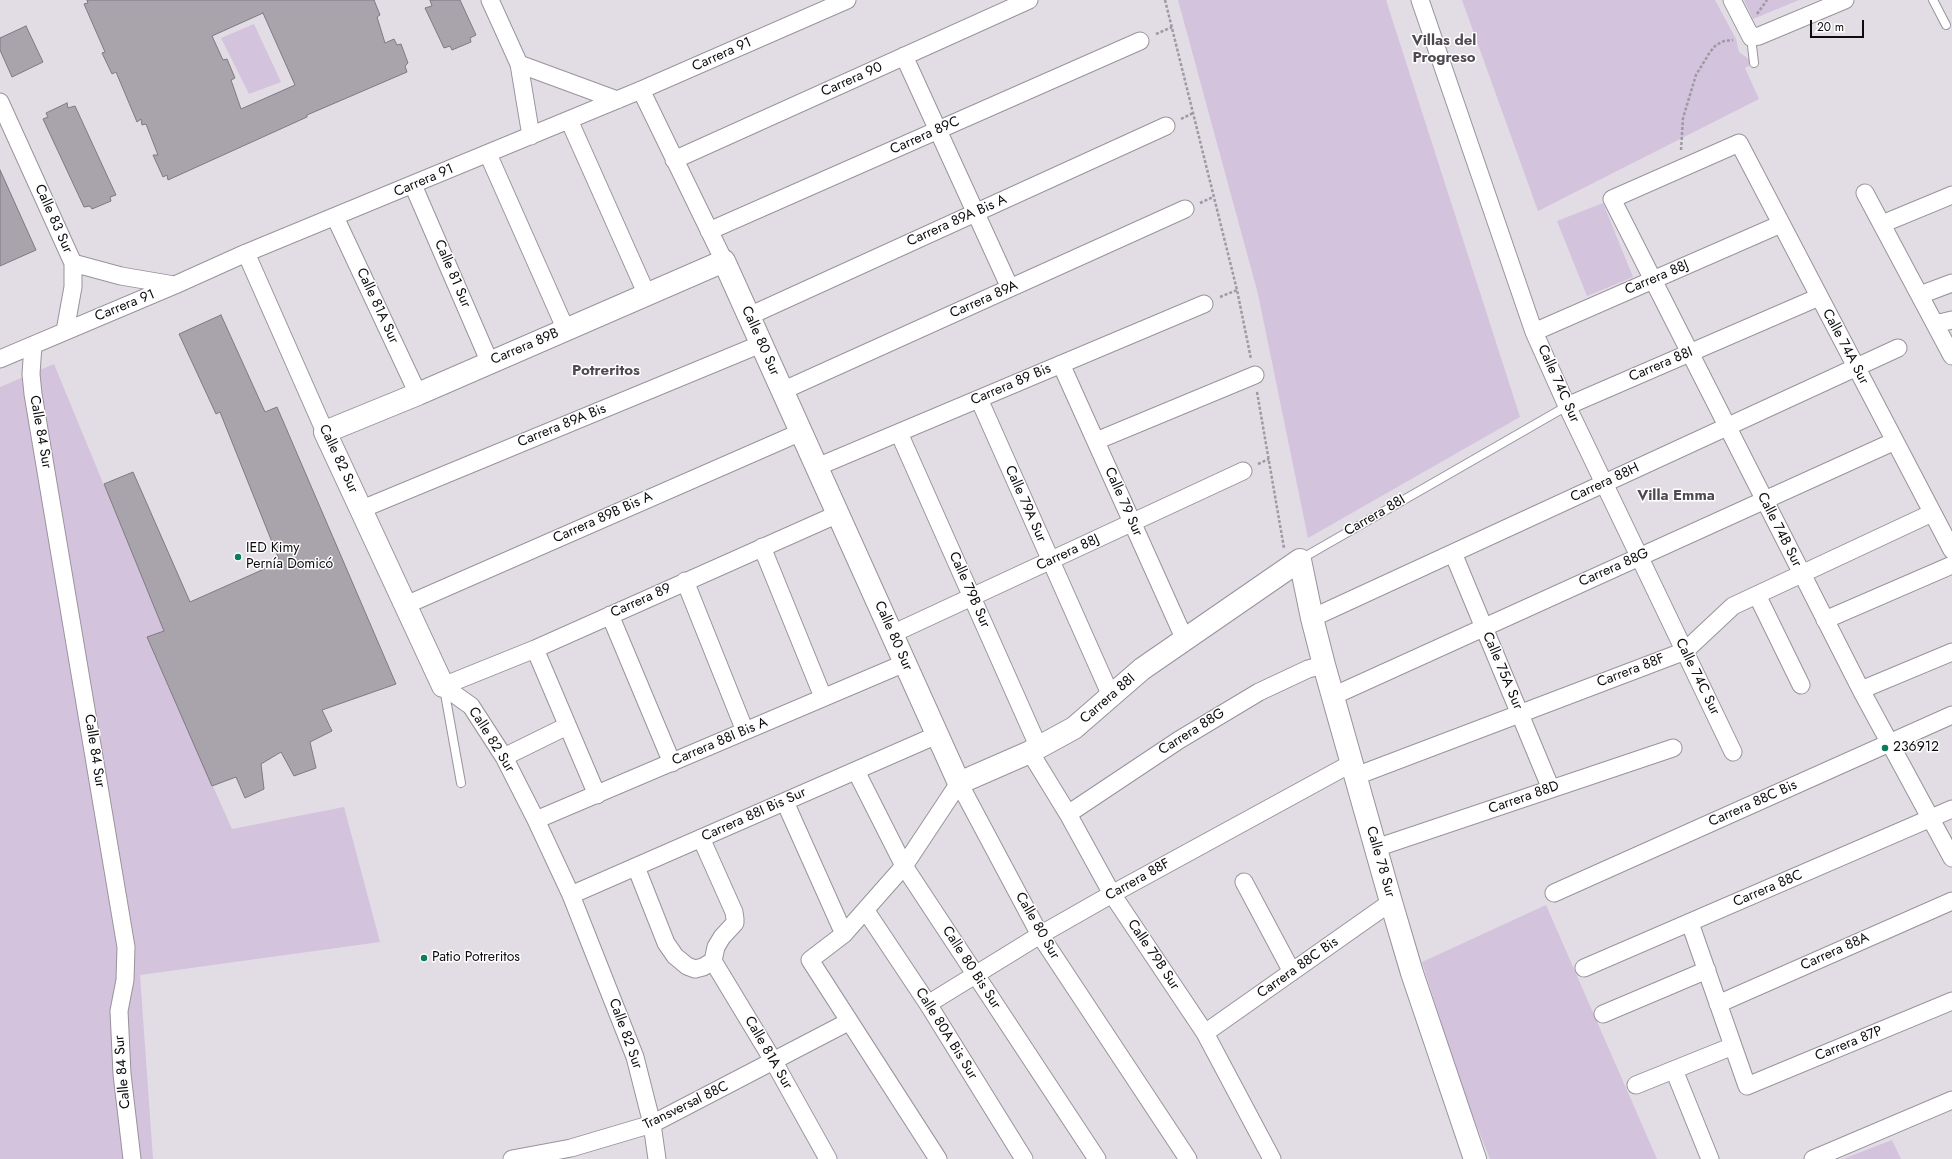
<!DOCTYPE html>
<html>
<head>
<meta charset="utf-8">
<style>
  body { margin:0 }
  #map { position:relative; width:1952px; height:1159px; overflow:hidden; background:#e2dce5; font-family:Jost,sans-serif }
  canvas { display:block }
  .scale { position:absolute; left:1810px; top:20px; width:54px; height:18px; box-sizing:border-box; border:2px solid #0c0b0d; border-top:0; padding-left:5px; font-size:12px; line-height:14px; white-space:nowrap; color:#0c0b0d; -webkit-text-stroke:3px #fff; paint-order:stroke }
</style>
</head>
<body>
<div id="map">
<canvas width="1952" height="1159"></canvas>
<div class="scale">20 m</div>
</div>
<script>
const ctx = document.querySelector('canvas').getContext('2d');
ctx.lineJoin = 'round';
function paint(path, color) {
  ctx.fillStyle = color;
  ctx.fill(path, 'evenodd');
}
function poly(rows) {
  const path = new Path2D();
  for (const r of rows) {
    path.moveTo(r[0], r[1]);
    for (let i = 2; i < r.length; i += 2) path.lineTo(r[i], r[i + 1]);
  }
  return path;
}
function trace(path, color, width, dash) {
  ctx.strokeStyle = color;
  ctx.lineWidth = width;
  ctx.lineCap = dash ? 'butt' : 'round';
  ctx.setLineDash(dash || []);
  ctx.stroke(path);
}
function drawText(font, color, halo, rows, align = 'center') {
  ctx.font = font + ' Jost,sans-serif';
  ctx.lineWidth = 3;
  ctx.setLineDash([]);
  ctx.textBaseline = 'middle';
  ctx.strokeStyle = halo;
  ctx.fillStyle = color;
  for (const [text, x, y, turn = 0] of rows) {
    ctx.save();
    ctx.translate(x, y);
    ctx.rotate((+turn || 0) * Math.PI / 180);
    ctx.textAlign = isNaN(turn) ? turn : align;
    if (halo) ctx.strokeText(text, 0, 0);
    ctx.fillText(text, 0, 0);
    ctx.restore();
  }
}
const green = poly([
  [1178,0,1386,0,1520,417,1308,538,1258,294],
  [1462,0,1715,0,1736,39,1739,52,1754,63,1745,68,1759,99,1538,211],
  [1744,0,1799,0,1753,19],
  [254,24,281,82,249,94,221,38],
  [1603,203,1633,277,1587,296,1557,221],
  [54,364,164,631,147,638,232,829,344,807,380,942,140,975,153,1159,0,1159,0,387],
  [1546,905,1657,1159,1490,1159,1463,1092,1422,962],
  [1892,1140,1901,1159,1843,1159]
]);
const building = poly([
  [87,0,374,0,380,15,377,17,385,43,394,39,397,45,401,44,408,63,405,66,407,72,307,115,307,117,168,180,167,175,163,177,153,155,158,155,146,124,142,125,141,119,137,122,116,72,112,74,102,53,105,52,84,4,88,3,87,0],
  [263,13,295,85,241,109,231,80,235,78,227,59,223,60,212,36,263,13],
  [430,0,460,0,476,35,470,38,471,42,452,50,450,46,444,48,425,8,432,6,430,0],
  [26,26,43,62,12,77,0,50,0,38,26,26],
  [67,103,68,108,75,106,116,195,110,197,111,201,92,209,90,206,84,207,43,119,48,117,46,113,67,103],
  [0,170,36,250,0,266,0,170],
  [221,315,265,412,277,407,396,684,322,710,332,731,310,742,316,768,294,776,281,752,261,764,264,789,245,798,236,777,212,786,147,637,164,631,104,484,133,472,190,602,280,562,220,412,216,414,179,334,221,315]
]);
const path = poly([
  [1165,0,1237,290,1251,359],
  [1757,14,1767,0],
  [1156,34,1172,27],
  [1181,119,1193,113],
  [1681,150,1683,118,1696,75,1710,52,1716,45,1724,41,1733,40],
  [1200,203,1213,197],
  [1220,297,1237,290],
  [1257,392,1284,548],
  [1258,464,1269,459]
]);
const lane = poly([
  [1933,0,1946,25],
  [1751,37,1754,63],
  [1301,559,1567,406],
  [444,688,461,783]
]);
const street = poly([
  [490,0,519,64,531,136],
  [1420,0,1534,332,1567,406,1733,752],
  [1732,0,1751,37,1759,36,1845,0],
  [904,56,1010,288],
  [519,64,617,100],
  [641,90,724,261],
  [0,102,73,263,73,287,65,331],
  [569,120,647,295],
  [488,154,566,330],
  [674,160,1029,0],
  [413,185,490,363],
  [1865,193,1952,356],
  [335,217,418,394],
  [1882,224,1952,195],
  [709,231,1140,41],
  [246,253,325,432],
  [73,263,121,276,174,285],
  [1920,295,1952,283],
  [749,316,1166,126],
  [1935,324,1952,320],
  [1534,332,1781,224],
  [33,345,31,374,33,394,126,947,125,980,119,1011,122,1074,132,1159],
  [0,359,175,285,246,253,641,90,847,0],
  [1061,364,1185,640],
  [782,391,1185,209],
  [979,399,1111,696],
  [1567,406,1819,297],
  [899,433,1039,748],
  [1096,441,1255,375],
  [817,467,1204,304],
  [362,509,761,344],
  [762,547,823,697],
  [1952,550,1739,143,1612,199,1861,690,1952,858],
  [1453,553,1551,789],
  [685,581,745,731],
  [1757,595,1801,685],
  [406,605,801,432],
  [610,615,672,763],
  [1312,618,1898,348],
  [1825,620,1952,565],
  [892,634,1243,471],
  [535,649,597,795],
  [443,686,471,706,504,757,536,820,571,895,635,1057,652,1124,657,1159],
  [443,686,535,649,838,514],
  [1861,690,1952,652],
  [1333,696,1895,441],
  [1030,752,1068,814,1112,894,1205,1033,1272,1159],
  [504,757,567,726],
  [856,771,904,866,1097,1159],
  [1356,776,1685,651,1733,606,1932,513],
  [785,802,844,934],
  [1068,814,1179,740,1259,692,1308,669,1324,665],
  [536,820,905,663],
  [701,838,734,912,735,919,735,923,722,937,716,947,713,961,774,1062,828,1159],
  [1376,848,1673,748],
  [636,867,666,943,675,956,687,966,695,969,703,967,713,961],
  [1244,882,1292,972],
  [1554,893,1952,715],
  [571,895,937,735],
  [866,911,928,1004,1024,1159],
  [1690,923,1747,1086,1952,1001],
  [1584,968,1952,809],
  [928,1004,1040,935,1112,894,1352,763],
  [1718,1004,1952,901],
  [1603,1014,1707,970],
  [1205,1033,1391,902],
  [1674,1070,1710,1159],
  [1636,1085,1733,1046],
  [512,1159,571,1148,652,1124,848,1022],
  [938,1159,810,960,844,934,904,866,959,783,1040,935,1188,1159],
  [1813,1159,1952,1100]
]);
const secondary = poly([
  [443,686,325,432,418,394,724,261,959,783,1030,752,1074,728,1142,669,1300,560,1312,618,1324,665,1391,902,1412,973,1475,1159]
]);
const markers = [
  [238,557,4,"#0d7c58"],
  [1885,748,4,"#0d7c58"],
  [424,958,4,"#0d7c58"]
];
const streetNames = [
  ["Carrera 91",722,55,-24],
  ["Carrera 90",852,80,-24],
  ["Carrera 89C",925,136,-24],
  ["Carrera 91",424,181,-23],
  ["Calle 83 Sur",53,219,66],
  ["Carrera 89A Bis A",957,221,-24],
  ["Calle 81 Sur",452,274,67],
  ["Carrera 88J",1657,278,-23],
  ["Carrera 89A",984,300,-24],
  ["Carrera 91",125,306,-22],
  ["Calle 81A Sur",377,306,65],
  ["Calle 80 Sur",760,341,66],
  ["Carrera 89B",525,347,-23],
  ["Calle 74A Sur",1845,347,62],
  ["Carrera 88I",1661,365,-23],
  ["Calle 74C Sur",1558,384,66],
  ["Carrera 89 Bis",1011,385,-23],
  ["Carrera 89A Bis",562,426,-22],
  ["Calle 84 Sur",40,432,80],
  ["Calle 82 Sur",338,459,65],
  ["Carrera 88H",1605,483,-25],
  ["Calle 79 Sur",1123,502,66],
  ["Calle 79A Sur",1025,504,66],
  ["Carrera 88I",1375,516,-30],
  ["Carrera 89B Bis A",603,518,-24],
  ["Calle 74B Sur",1779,530,63],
  ["Carrera 88J",1068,553,-25],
  ["Carrera 88G",1614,568,-24],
  ["Calle 79B Sur",969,590,66],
  ["Carrera 89",641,601,-24],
  ["Calle 80 Sur",893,636,66],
  ["Calle 75A Sur",1502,671,67],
  ["Carrera 88F",1631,671,-21],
  ["Calle 74C Sur",1697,677,64],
  ["Carrera 88I",1108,699,-41],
  ["Carrera 88G",1192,732,-32],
  ["Calle 82 Sur",491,740,58],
  ["Carrera 88I Bis A",720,742,-23],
  ["Calle 84 Sur",94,751,81],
  ["Carrera 88D",1524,798,-19],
  ["Carrera 88C Bis",1753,804,-24],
  ["Carrera 88I Bis Sur",754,815,-24],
  ["Calle 78 Sur",1380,862,74],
  ["Carrera 88F",1138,880,-29],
  ["Carrera 88C",1768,889,-23],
  ["Calle 80 Sur",1037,926,60],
  ["Carrera 88A",1835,952,-24],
  ["Calle 79B Sur",1153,955,56],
  ["Calle 80 Bis Sur",971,968,57],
  ["Carrera 88C Bis",1298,968,-35],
  ["Calle 82 Sur",625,1034,70],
  ["Calle 80A Bis Sur",946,1034,58],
  ["Carrera 87P",1849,1044,-22],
  ["Calle 81A Sur",768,1053,60],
  ["Calle 84 Sur",123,1072,-95],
  ["Transversal 88C",686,1106,-26]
];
const poiNames = [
  ["IED Kimy",246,549],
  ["Pernía Domicó",246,565],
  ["236912",1893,748],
  ["Patio Potreritos",432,958]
];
const neighbourhoodNames = [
  ["Villas del",1444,41],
  ["Progreso",1444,58],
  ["Potreritos",606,371],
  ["Villa Emma",1676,496]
];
paint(green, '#d3c3dc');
paint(building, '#a9a3ac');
trace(building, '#7e7981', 1);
trace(lane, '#99939c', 10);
trace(street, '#99939c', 19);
trace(secondary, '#99939c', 24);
trace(path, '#9e9aa1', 2.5, [3, 2]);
trace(lane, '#fff', 8);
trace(street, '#fff', 17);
trace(secondary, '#fff', 22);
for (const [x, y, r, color] of markers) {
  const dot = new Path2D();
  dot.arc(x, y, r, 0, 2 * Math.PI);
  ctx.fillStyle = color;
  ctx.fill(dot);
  trace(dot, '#fff', 1.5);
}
drawText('14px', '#0c0b0d', '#fff', streetNames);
drawText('14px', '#0c0b0d', '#fff', poiNames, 'left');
drawText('bold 15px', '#4f4a51', '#fff', neighbourhoodNames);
</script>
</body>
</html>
